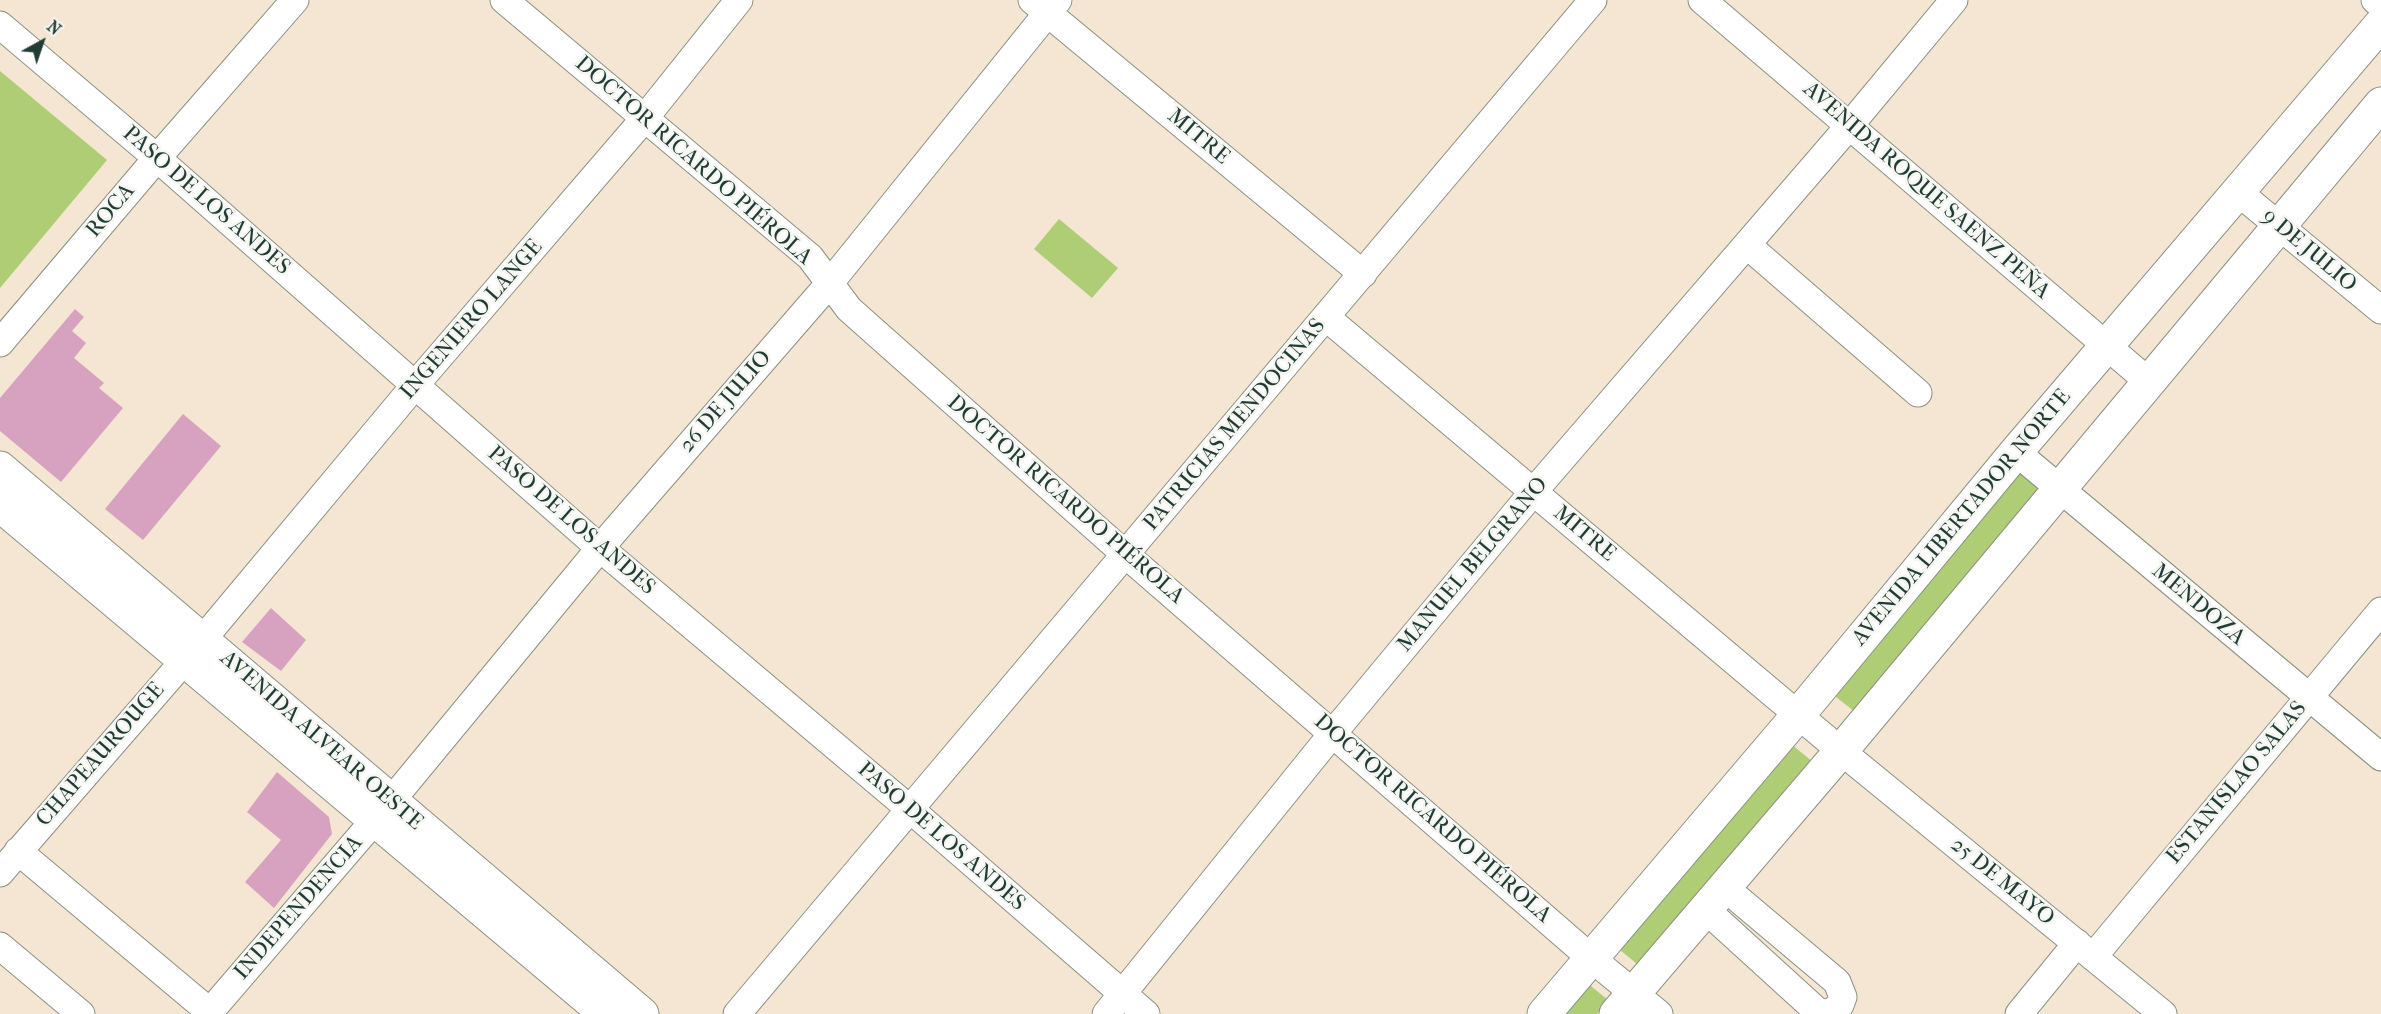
<!DOCTYPE html>
<html>
<head>
<meta charset="utf-8">
<style>
  body { margin:0 }
  #map { position:relative; width:2381px; height:1014px; overflow:hidden; background:#f4e6d2; font-family:"IM FELL French Canon",serif }
  canvas { display:block }
  .north { position:absolute; left:12px; top:12px; width:60px; height:60px; -webkit-text-stroke:4px #f6f6f2; paint-order:stroke; rotate:40deg; font-size:16px; font-weight:700; line-height:24px; text-align:center; color:#1f3d34 }
  .north::after { content:''; display:block; margin:auto; width:21px; height:27px; background:#1f3d34; clip-path:polygon(50% 0,100% 100%,50% 72%,0 100%) }
</style>
</head>
<body>
<div id="map">
<canvas width="2381" height="1014"></canvas>
<div class="north">N</div>
</div>
<script>
const ctx = document.querySelector('canvas').getContext('2d');
ctx.lineJoin = 'round';
function paint(path, color) {
  ctx.fillStyle = color;
  ctx.fill(path, 'evenodd');
}
function poly(rows) {
  const path = new Path2D();
  for (const r of rows) {
    path.moveTo(r[0], r[1]);
    for (let i = 2; i < r.length; i += 2) path.lineTo(r[i], r[i + 1]);
  }
  return path;
}
function trace(path, color, width, dash) {
  ctx.strokeStyle = color;
  ctx.lineWidth = width;
  ctx.lineCap = dash ? 'butt' : 'round';
  ctx.setLineDash(dash || []);
  ctx.stroke(path);
}
function drawText(font, color, halo, rows, align = 'center') {
  ctx.font = font + ' "IM FELL French Canon",serif';
  ctx.lineWidth = 5;
  ctx.setLineDash([]);
  ctx.textBaseline = 'middle';
  ctx.strokeStyle = halo;
  ctx.fillStyle = color;
  for (const [text, x, y, turn = 0] of rows) {
    ctx.save();
    ctx.translate(x, y);
    ctx.rotate((+turn || 0) * Math.PI / 180);
    ctx.textAlign = isNaN(turn) ? turn : align;
    if (halo) ctx.strokeText(text, 0, 0);
    ctx.fillText(text, 0, 0);
    ctx.restore();
  }
}
const green = poly([
  [0,71,107,160,0,288],
  [1059,219,1118,268,1092,298,1034,249],
  [2019,471,2041,489,1855,712,1831,693],
  [1791,744,1813,762,1642,968,1620,950],
  [1586,982,1608,1000,1597,1014,1560,1014]
]);
const building = poly([
  [75,309,84,317,72,331,86,343,74,358,104,383,99,388,123,408,61,482,0,431,0,398],
  [183,414,221,446,143,540,105,509],
  [271,608,306,640,281,671,242,642],
  [277,772,329,817,332,834,274,908,245,882,281,840,247,812]
]);
const minor = poly([
  [504,0,810,257,849,309,1125,554,1591,958,1659,1014],
  [1032,0,1363,274],
  [1702,0,2149,382],
  [2375,0,2381,5],
  [0,25,157,158,600,548,911,810,1146,1014],
  [2238,192,2381,310],
  [1747,245,1918,393],
  [1327,318,1841,751,2163,1014],
  [0,343,157,158,295,0],
  [2016,452,2381,757],
  [18,851,210,1012],
  [0,873,203,639,416,384,644,119,739,0],
  [1705,909,1817,1011,1824,1013,1832,1012,1840,1005,1843,997,1837,982,1724,887],
  [0,946,81,1014],
  [2093,957,2381,611],
  [208,1014,391,801,600,548,829,284,1058,0],
  [737,1014,1593,0],
  [1106,1014,1333,733,1534,491,1850,125,1954,0],
  [2019,1014,2077,943]
]);
const major = poly([
  [0,468,642,1014],
  [0,505,606,1014]
]);
const highway = poly([
  [1544,1014,1799,714,2016,452,2381,24],
  [1616,1014,1841,751,2381,104]
]);
const streetNames = [
  ["MITRE",1198,137,40],
  ["DOCTOR RICARDO PIÉROLA",693,161,41],
  ["AVENIDA ROQUE SAENZ PEÑA",1926,191,41],
  ["PASO DE LOS ANDES",206,201,41],
  ["ROCA",111,211,-50],
  ["9 DE JULIO",2309,251,40],
  ["INGENIERO LANGE",472,320,-49],
  ["26 DE JULIO",726,402,-49],
  ["PATRICIAS MENDOCINAS",1235,425,-50],
  ["DOCTOR RICARDO PIÉROLA",1065,500,41],
  ["AVENIDA LIBERTADOR NORTE",1962,518,-50],
  ["PASO DE LOS ANDES",571,521,41],
  ["MITRE",1584,534,40],
  ["MANUEL BELGRANO",1473,565,-50],
  ["MENDOZA",2198,605,40],
  ["AVENIDA ALVEAR OESTE",321,741,41],
  ["CHAPEAUROUGE",101,755,-49],
  ["ESTANISLAO SALAS",2237,783,-50],
  ["DOCTOR RICARDO PIÉROLA",1432,819,41],
  ["PASO DE LOS ANDES",941,837,41],
  ["25 DE MAYO",2002,882,39],
  ["INDEPENDENCIA",299,908,-49]
];
paint(green, '#aecd75');
paint(building, '#d7a2c0');
trace(minor, '#8a9283', 29);
trace(major, '#8a9283', 35);
trace(highway, '#8a9283', 35);
trace(minor, '#fff', 27);
trace(major, '#fff', 33);
trace(highway, '#fff', 33);
drawText('22px', '#1f3d34', '#f6f6f2', streetNames);
</script>
</body>
</html>
